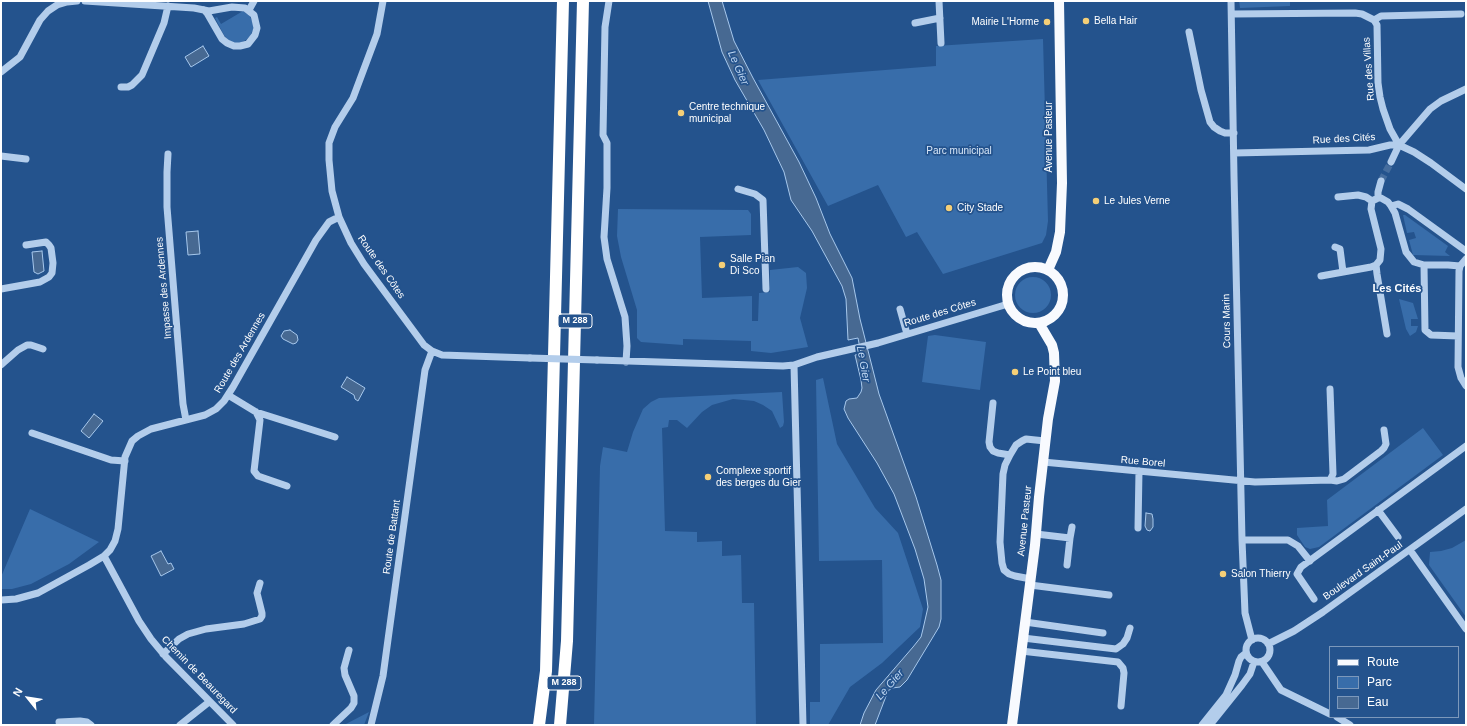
<!DOCTYPE html>
<html>
<head>
<meta charset="utf-8">
<style>
  body { margin:0 }
  #map { position:relative; width:1467px; height:726px; overflow:hidden; background:#24538d; font-family:Helvetica,sans-serif }
  canvas { display:block }
  .frame { position:absolute; inset:0; border:2px solid #fff; pointer-events:none }
  .legend { position:absolute; left:1329px; top:646px; width:130px; height:72px; box-sizing:border-box; background:#24538d; border:1px solid #7c98bb; margin:0; padding:5px 7px; list-style:none; font-size:12px; color:#fff }
  .legend li { display:flex; align-items:center; gap:8px; height:20px }
  .legend b { width:20px; border:1px solid #7c98bb }
  .north { position:absolute; left:8px; top:678px; width:40px; height:40px; -webkit-text-stroke:3px #24538d; paint-order:stroke; rotate:300deg; font-size:11px; font-weight:700; line-height:16px; text-align:center; color:#fff }
  .north::after { content:''; display:block; margin:auto; width:14px; height:18px; background:#fff; clip-path:polygon(50% 0,100% 100%,50% 72%,0 100%) }
</style>
</head>
<body>
<div id="map">
<canvas width="1467" height="726"></canvas>
<div class="frame"></div>
<ul class="legend">
<li><b style="height:5px;background:#f8fafe"></b>Route</li>
<li><b style="height:11px;background:#386daa"></b>Parc</li>
<li><b style="height:11px;background:#476992"></b>Eau</li>
</ul>
<div class="north">N</div>
</div>
<script>
const ctx = document.querySelector('canvas').getContext('2d');
ctx.lineJoin = 'round';
function paint(path, color) {
  ctx.fillStyle = color;
  ctx.fill(path, 'evenodd');
}
function poly(rows) {
  const path = new Path2D();
  for (const r of rows) {
    if (r.length === 3) {
      path.moveTo(r[0] + r[2], r[1]);
      path.arc(r[0], r[1], r[2], 0, 2 * Math.PI);
      continue;
    }
    path.moveTo(r[0], r[1]);
    for (let i = 2; i < r.length; i += 2) path.lineTo(r[i], r[i + 1]);
  }
  return path;
}
function trace(path, color, width, dash) {
  ctx.strokeStyle = color;
  ctx.lineWidth = width;
  ctx.lineCap = dash ? 'butt' : 'round';
  ctx.setLineDash(dash || []);
  ctx.stroke(path);
}
function drawText(font, color, halo, rows, align = 'center') {
  ctx.font = font + ' Helvetica,sans-serif';
  ctx.lineWidth = 3.5;
  ctx.setLineDash([]);
  ctx.textBaseline = 'middle';
  ctx.strokeStyle = halo;
  ctx.fillStyle = color;
  for (const [text, x, y, turn = 0] of rows) {
    ctx.save();
    ctx.translate(x, y);
    ctx.rotate((+turn || 0) * Math.PI / 180);
    ctx.textAlign = isNaN(turn) ? turn : align;
    if (halo) ctx.strokeText(text, 0, 0);
    ctx.fillText(text, 0, 0);
    ctx.restore();
  }
}
const green = poly([
  [1239,1,1290,1,1290,6,1240,8],
  [243,11,250,16,254,26,253,30,250,36,246,40,240,43,234,43,228,40,224,35,215,18,217,17,221,24],
  [1043,39,1048,221,1046,235,1042,243,943,274,917,232,906,237,878,185,828,206,758,80,936,66,936,46],
  [618,209,748,210,751,214,751,235,700,237,702,298,752,296,752,321,758,321,759,293,770,292,770,270,798,267,806,273,807,288,800,318,808,347,771,353,751,351,751,341,683,339,683,345,641,342,637,338,637,310,621,257,617,236],
  [1403,215,1405,215,1448,246,1445,252,1450,256,1413,255,1409,240,1416,238,1414,232,1407,233],
  [1033,295,18],
  [1399,299,1413,303,1418,319,1411,319,1411,326,1418,326,1416,332,1410,336,1406,329],
  [935,335,986,342,980,390,922,382,928,336],
  [823,378,837,444,875,508,898,533,923,609,920,627,882,663,850,687,828,725,810,725,810,702,820,702,820,644,883,643,882,560,819,561,816,380],
  [782,392,784,422,783,426,780,428,772,411,763,405,754,401,733,399,712,405,702,412,687,428,677,420,669,420,668,427,662,428,665,531,697,532,697,542,722,541,722,556,741,555,742,603,754,603,756,725,594,725,600,466,603,447,627,452,633,432,643,409,651,402,659,398],
  [1423,428,1443,455,1319,547,1310,549,1305,547,1297,535,1297,528,1328,526,1327,500],
  [30,509,99,542,69,564,31,584,12,589,1,589,1,577],
  [1466,540,1466,617,1429,565,1430,552,1441,551,1452,548],
  [369,712,364,725,344,725]
]);
const water = poly([
  [708,1,722,1,734,41,753,78,799,162,816,198,830,234,852,278,860,319,879,394,916,497,937,565,941,580,941,619,939,627,907,680,900,687,892,688,888,691,875,725,860,725,864,713,876,690,913,647,921,637,923,629,928,607,924,579,915,549,894,494,877,463,848,418,844,409,846,401,849,399,857,398,861,392,862,388,861,380,855,355,861,354,858,338,848,340,846,299,842,286,812,231,791,200,784,172,764,130,735,80,722,52,708,1],
  [203,46,209,56,191,67,185,57,203,46],
  [198,231,200,254,188,255,186,232,198,231],
  [42,251,44,271,38,274,34,272,32,252,42,251],
  [290,330,297,335,298,340,296,343,293,344,283,339,281,336,284,331,290,330],
  [347,377,365,388,358,401,355,399,354,395,341,387,347,377],
  [94,414,103,421,89,438,81,431,94,414],
  [1146,513,1152,514,1153,519,1153,527,1150,531,1147,530,1145,526,1146,513],
  [161,551,168,564,171,563,174,569,161,576,151,556,161,551]
]);
const minorTunnel = poly([
  [1381,181,1391,162]
]);
const minor = poly([
  [85,1,194,8,209,11,232,7,245,8,254,15,257,28,255,35,248,44,240,46,234,46,227,43,222,39,207,13,204,10],
  [383,1,377,34,353,98,335,127,329,143,329,160,332,191,339,217,351,243,364,264,424,345,432,351,442,355,530,358],
  [609,1,605,27,603,135,607,143,607,188,604,237,607,259,625,317,627,346,626,362],
  [939,1,941,43],
  [1231,1,1234,176,1242,540,1245,613,1252,640],
  [249,10,254,1],
  [1232,14,1355,13,1362,14,1374,20,1377,25,1378,83,1380,97,1383,109,1390,129,1399,145],
  [1374,20,1381,16,1461,14],
  [915,23,940,18],
  [1189,32,1201,90,1210,122,1214,127,1220,131,1225,133,1234,133],
  [1,72,20,57,40,20,48,11,57,5,67,2,77,1],
  [121,87,128,87,132,85,142,75,164,23,168,6],
  [1234,153,1369,150,1390,145,1399,145,1414,152,1431,163,1466,189],
  [168,154,167,172,167,207,183,404,186,420],
  [1,156,26,159],
  [1391,162,1399,145,1430,109,1441,101,1466,89],
  [738,189,755,194,763,200,766,289],
  [1338,197,1358,195,1366,197,1372,201],
  [1378,198,1378,192,1381,181],
  [1372,201,1378,198,1381,198,1388,202,1391,206,1395,213,1406,252,1414,262,1424,265,1448,265,1460,266],
  [1391,206,1398,204,1408,209,1466,251],
  [1335,247,1340,249,1343,272],
  [1466,259,1460,266,1459,271,1458,367,1461,378,1466,386],
  [1376,265,1377,274,1387,334],
  [1424,265,1425,330,1431,335,1458,336],
  [1321,276,1371,267,1376,265,1380,260,1381,249,1371,209,1372,201],
  [1,289,40,282,49,277,52,273,53,263,51,248,49,245,46,242,26,245],
  [900,309,907,334],
  [597,360,783,366,794,365,817,357,878,343,1008,304],
  [1,365,18,350,27,345,31,345,43,349],
  [794,365,803,725],
  [228,395,256,412,335,437],
  [993,403,989,442,990,447,993,451,998,453,1010,455],
  [256,412,260,420,254,471,258,476,287,486],
  [32,433,111,460,125,461],
  [1043,462,1255,482,1330,480,1333,474,1330,389],
  [1330,480,1337,481,1344,479,1381,451,1384,448,1386,444,1384,430],
  [1378,510,1398,537],
  [1138,528,1139,471],
  [1036,534,1070,538,1067,565],
  [1070,538,1072,527],
  [1242,540,1288,540,1298,546,1310,561],
  [1410,550,1466,629],
  [104,556,139,621,151,639,166,657,233,725],
  [1031,579,1015,576,1009,574,1004,570,1002,563,1000,542,1003,474,1005,465,1010,455,1016,445,1022,441,1026,439,1045,441],
  [1030,585,1109,595],
  [1314,599,1297,574,1301,567,1466,446],
  [1,600,16,599,38,593,89,565,104,556,110,550,115,541,118,529,125,457,132,441,138,436,151,429,205,415,216,409,224,401,233,387,316,240,329,222,339,217],
  [1025,622,1103,633],
  [1258,650,12],
  [1023,638,1116,649,1123,644,1127,638,1130,628],
  [1268,644,1294,631,1323,612,1466,509],
  [1021,651,1118,662,1123,668,1124,673,1121,706],
  [163,654,179,639,188,634,206,629,244,624,260,619,262,616,262,613,257,593,260,583],
  [1262,662,1281,690,1330,714],
  [1337,717,1350,725],
  [59,722,80,721,87,722,91,725],
  [180,725,209,702],
  [333,725,351,708,354,703,354,696,345,675,344,668,349,650],
  [371,725,383,676,425,370,432,351],
  [1202,725,1226,695,1235,675,1239,661,1241,657,1246,653],
  [1210,725,1242,685,1250,674,1254,662]
]);
const major = poly([
  [1035,295,28],
  [1048,270,1056,252,1060,232,1062,183,1059,1],
  [1012,725,1035,545,1039,497,1048,419,1055,381,1054,353,1052,345,1039,323]
]);
const highway = poly([
  [539,725,546,671,563,1],
  [560,725,567,641,583,1]
]);
const minorBridge = poly([
  [530,358,597,360]
]);
const markers = [
  [1086,21,4,"#f5cf77"],
  [1047,22,4,"#f5cf77"],
  [681,113,4,"#f5cf77"],
  [1096,201,4,"#f5cf77"],
  [949,208,4,"#f5cf77"],
  [722,265,4,"#f5cf77"],
  [1015,372,4,"#f5cf77"],
  [708,477,4,"#f5cf77"],
  [1223,574,4,"#f5cf77"]
];
const shields = [
  [575,321,34],
  [564,683,34]
];
const shieldNames = [
  ["M 288",575,321],
  ["M 288",564,683]
];
const poiNames = [
  ["Bella Hair",1094,21],
  ["Mairie L'Horme",1039,22,"right"],
  ["Centre technique",689,107],
  ["municipal",689,119],
  ["Le Jules Verne",1104,201],
  ["City Stade",957,208],
  ["Salle Pian",730,259],
  ["Di Sco",730,271],
  ["Le Point bleu",1023,372],
  ["Complexe sportif",716,471],
  ["des berges du Gier",716,483],
  ["Salon Thierry",1231,574]
];
const streetNames = [
  ["Rue des Villas",1369,69,-94],
  ["Avenue Pasteur",1049,137,-90],
  ["Rue des Cités",1344,139,-3],
  ["Route des Côtes",381,267,55],
  ["Impasse des Ardennes",164,288,-95],
  ["Route des Côtes",940,313,-17],
  ["Cours Marin",1227,321,-91],
  ["Route des Ardennes",240,353,-60],
  ["Rue Borel",1143,462,5],
  ["Avenue Pasteur",1025,521,-84],
  ["Route de Battant",392,537,-82],
  ["Boulevard Saint-Paul",1363,571,-35],
  ["Chemin de Beauregard",199,675,46]
];
const parkNames = [
  ["Parc municipal",959,151]
];
const waterNames = [
  ["Le Gier",738,68,66],
  ["Le Gier",863,364,80],
  ["Le Gier",890,685,-49]
];
const neighbourhoodNames = [
  ["Les Cités",1397,289]
];
paint(green, '#386daa');
paint(water, '#476992');
trace(water, '#a7c8ec', 1);
trace(minorTunnel, '#456d9e', 7, [7, 3.5]);
trace(minor, '#b3cdeb', 7);
trace(major, '#f8fafe', 10);
trace(highway, '#fff', 12);
trace(minorBridge, '#b3cdeb', 7);
for (const [x, y, r, color] of markers) {
  const dot = new Path2D();
  dot.arc(x, y, r, 0, 2 * Math.PI);
  ctx.fillStyle = color;
  ctx.fill(dot);
  trace(dot, '#24538d', 1.5);
}
for (const [x, y, w] of shields) {
  const box = new Path2D();
  box.roundRect(x - w / 2, y - 7, w, 14, 3);
  ctx.fillStyle = '#24538d';
  ctx.fill(box);
  trace(box, '#fff', 1);
}
drawText('bold 9px', '#fff', null, shieldNames);
drawText('10px', '#fff', '#24538d', poiNames, 'left');
drawText('10px', '#fff', '#24538d', streetNames);
drawText('10px', '#d8e7f8', '#24538d', parkNames);
drawText('italic 11px', '#bfd7f2', '#24538d', waterNames);
drawText('bold 11px', '#fff', '#24538d', neighbourhoodNames);
</script>
</body>
</html>
